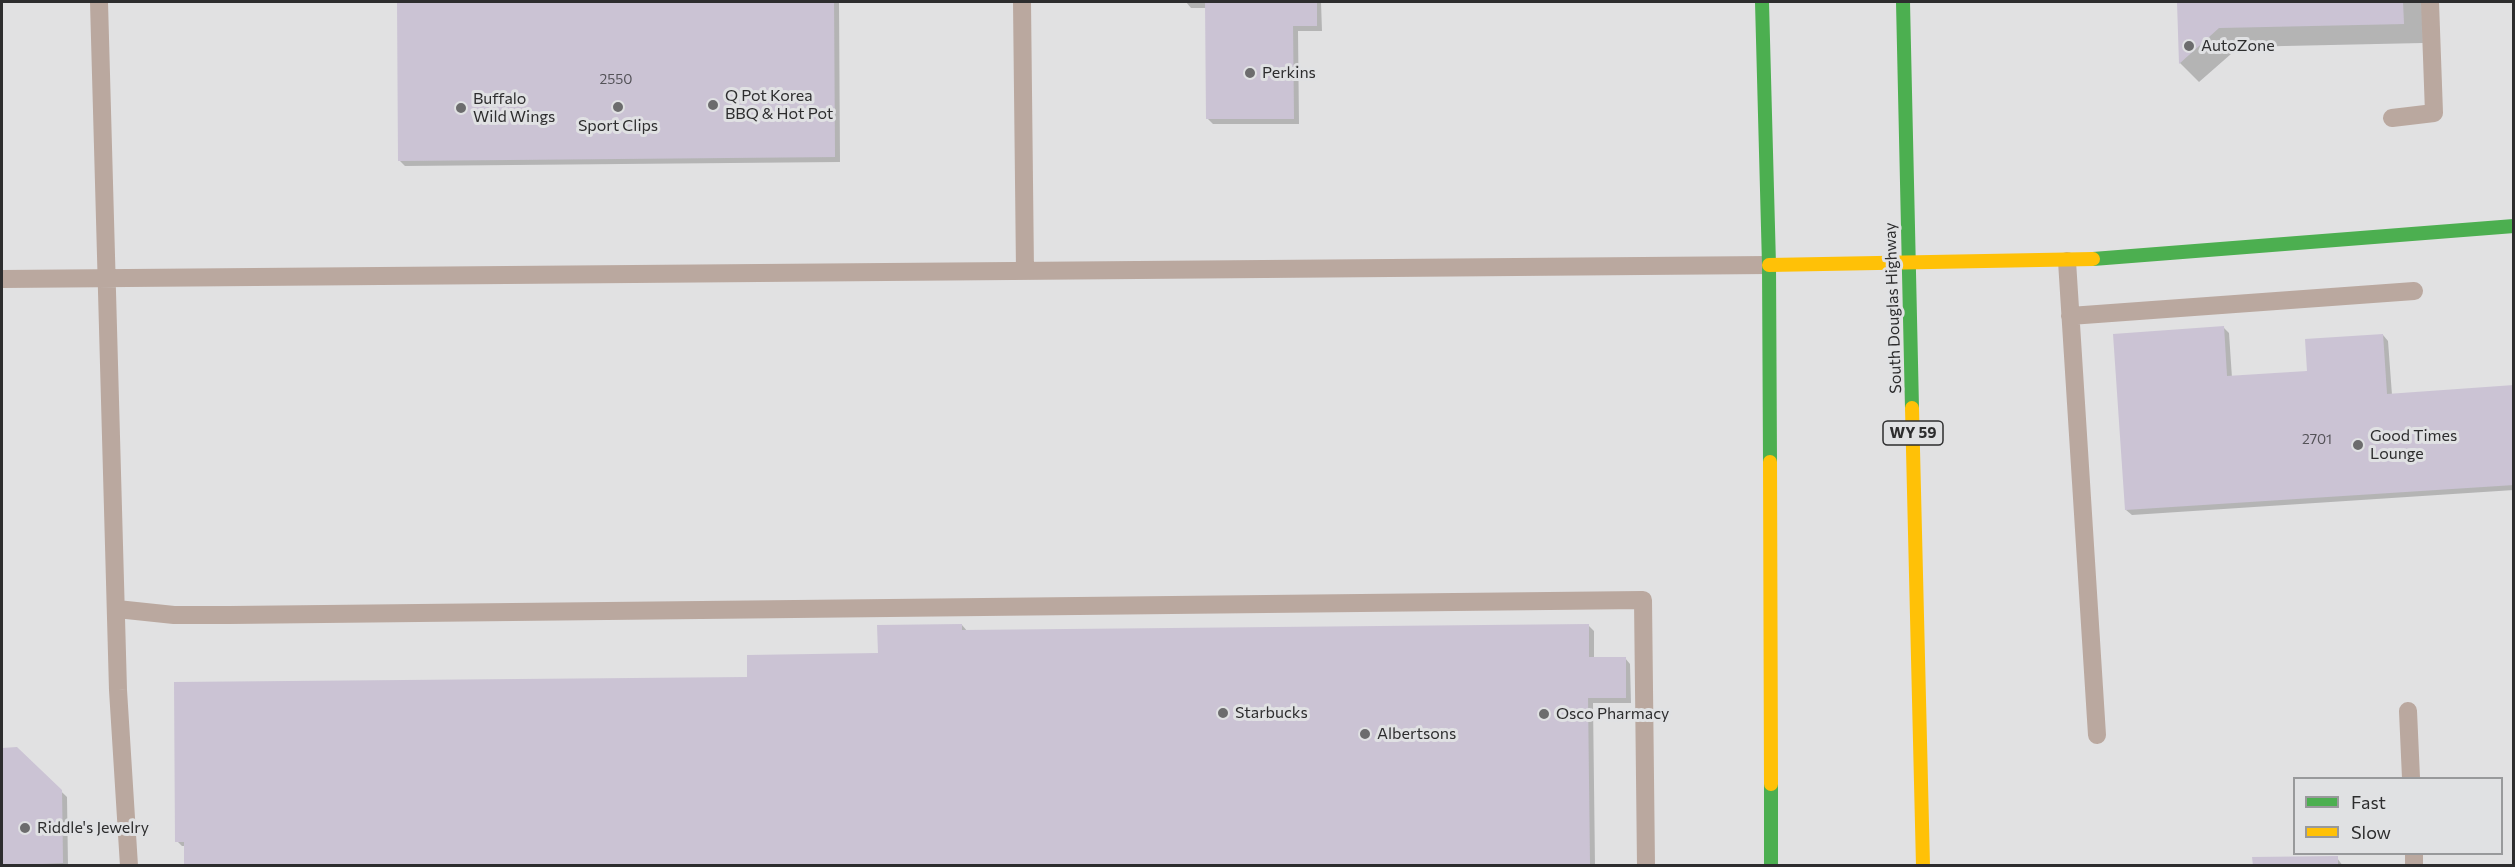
<!DOCTYPE html>
<html>
<head>
<meta charset="utf-8">
<style>
  body { margin:0 }
  #map { position:relative; width:2515px; height:867px; overflow:hidden; background:#e1e1e2; font-family:Commissioner,sans-serif }
  canvas { display:block }
  .frame { position:absolute; inset:0; border:3px solid #2d2d2e; pointer-events:none }
  .legend { position:absolute; left:2293px; top:777px; width:210px; height:78px; box-sizing:border-box; background:#e0e1e3; border:2px solid #98999b; margin:0; padding:8px 10px; list-style:none; font-size:18px; color:#2d2d2e }
  .legend li { display:flex; align-items:center; gap:12px; height:30px }
  .legend b { width:30px; border:2px solid #98999b }
</style>
</head>
<body>
<div id="map">
<canvas width="2515" height="867"></canvas>
<div class="frame"></div>
<ul class="legend">
<li><b style="height:8px;background:#4caf50"></b>Fast</li>
<li><b style="height:8px;background:#ffc107"></b>Slow</li>
</ul>
</div>
<script>
const ctx = document.querySelector('canvas').getContext('2d');
ctx.lineJoin = 'round';
function paint(path, color) {
  ctx.fillStyle = color;
  ctx.fill(path, 'evenodd');
}
function poly(rows) {
  const path = new Path2D();
  for (const r of rows) {
    path.moveTo(r[0], r[1]);
    for (let i = 2; i < r.length; i += 2) path.lineTo(r[i], r[i + 1]);
  }
  return path;
}
function trace(path, color, width, dash) {
  ctx.strokeStyle = color;
  ctx.lineWidth = width;
  ctx.lineCap = dash ? 'butt' : 'round';
  ctx.setLineDash(dash || []);
  ctx.stroke(path);
}
function drawText(font, color, halo, rows, align = 'center') {
  ctx.font = font + ' Commissioner,sans-serif';
  ctx.lineWidth = 6;
  ctx.setLineDash([]);
  ctx.textBaseline = 'middle';
  ctx.strokeStyle = halo;
  ctx.fillStyle = color;
  for (const [text, x, y, turn = 0] of rows) {
    ctx.save();
    ctx.translate(x, y);
    ctx.rotate((+turn || 0) * Math.PI / 180);
    ctx.textAlign = isNaN(turn) ? turn : align;
    if (halo) ctx.strokeText(text, 0, 0);
    ctx.fillText(text, 0, 0);
    ctx.restore();
  }
}
const shadow = poly([
  [398,2,839,2,840,162,405,166,399,160],
  [1186,2,1321,2,1322,31,1298,31,1299,124,1213,124,1207,118,1207,8,1191,8],
  [2179,2,2422,2,2423,43,2239,47,2199,82,2180,63],
  [2224,328,2229,333,2232,378,2308,372,2383,335,2388,341,2392,395,2514,387,2514,490,2132,515,2126,510],
  [962,625,968,632,1588,625,1594,631,1594,658,1625,658,1630,664,1631,703,1593,703,1595,866,186,866,186,846,182,846,177,841,748,678,880,655],
  [2,749,17,749,67,797,68,866,2,866],
  [2337,858,2343,866,2254,866]
]);
const building = poly([
  [397,2,834,2,835,157,398,161],
  [1205,2,1317,2,1317,26,1293,26,1294,119,1206,119],
  [2177,2,2403,2,2404,24,2219,28,2179,64],
  [2224,326,2227,376,2307,371,2305,339,2383,334,2387,394,2514,385,2514,485,2125,510,2113,334],
  [962,624,962,630,1589,624,1589,657,1626,657,1626,698,1588,698,1590,866,184,866,184,842,175,842,174,682,747,677,747,655,878,653,877,625],
  [17,747,62,790,63,863,2,866,2,748],
  [2338,856,2338,866,2253,866,2252,857]
]);
const lane = poly([
  [99,2,118,690,129,866],
  [1022,2,1025,271],
  [2392,118,2434,113,2430,2],
  [2067,261,2097,735],
  [2,279,1769,265],
  [2070,316,2414,291],
  [117,609,174,615,230,615,1643,600,1646,866],
  [2408,711,2411,778],
  [2414,854,2414,866]
]);
const fast = poly([
  [1762,2,1769,265,1770,462],
  [1903,2,1912,408],
  [2093,259,2514,226],
  [1771,784,1771,866]
]);
const slow = poly([
  [1769,265,2093,259],
  [1912,408,1923,866],
  [1770,462,1771,784]
]);
const markers = [
  [2189,46,6,"#6c6c6d"],
  [1250,73,6,"#6c6c6d"],
  [713,105,6,"#6c6c6d"],
  [618,107,6,"#6c6c6d"],
  [461,108,6,"#6c6c6d"],
  [2358,445,6,"#6c6c6d"],
  [1223,713,6,"#6c6c6d"],
  [1544,714,6,"#6c6c6d"],
  [1365,734,6,"#6c6c6d"],
  [25,828,6,"#6c6c6d"]
];
const numberNames = [
  ["2550",616,79],
  ["2701",2317,439]
];
const shields = [
  [1913,433,60]
];
const shieldNames = [
  ["WY 59",1913,433]
];
const poiNames = [
  ["AutoZone",2201,46],
  ["Perkins",1262,73],
  ["Q Pot Korea",725,96],
  ["BBQ & Hot Pot",725,114],
  ["Buffalo",473,99],
  ["Wild Wings",473,117],
  ["Sport Clips",618,126,"center"],
  ["Good Times",2370,436],
  ["Lounge",2370,454],
  ["Starbucks",1235,713],
  ["Osco Pharmacy",1556,714],
  ["Albertsons",1377,734],
  ["Riddle's Jewelry",37,828]
];
const streetNames = [
  ["South Douglas Highway",1893,308,-92]
];
paint(shadow, '#0003');
paint(building, '#cbc3d4');
trace(lane, '#baa89f', 18);
trace(fast, '#4caf50', 14);
trace(slow, '#ffc107', 14);
for (const [x, y, r, color] of markers) {
  const dot = new Path2D();
  dot.arc(x, y, r, 0, 2 * Math.PI);
  ctx.fillStyle = color;
  ctx.fill(dot);
  trace(dot, '#e0e1e3', 2);
}
drawText('14px', '#545258', null, numberNames);
for (const [x, y, w] of shields) {
  const box = new Path2D();
  box.roundRect(x - w / 2, y - 12, w, 24, 4.5);
  ctx.fillStyle = '#e0e1e3';
  ctx.fill(box);
  trace(box, '#2d2d2e', 1.5);
}
drawText('bold 15px', '#2d2d2e', null, shieldNames);
drawText('16px', '#2d2d2e', '#e0e1e3', poiNames, 'left');
drawText('16px', '#2d2d2e', '#e0e1e3', streetNames);
</script>
</body>
</html>
